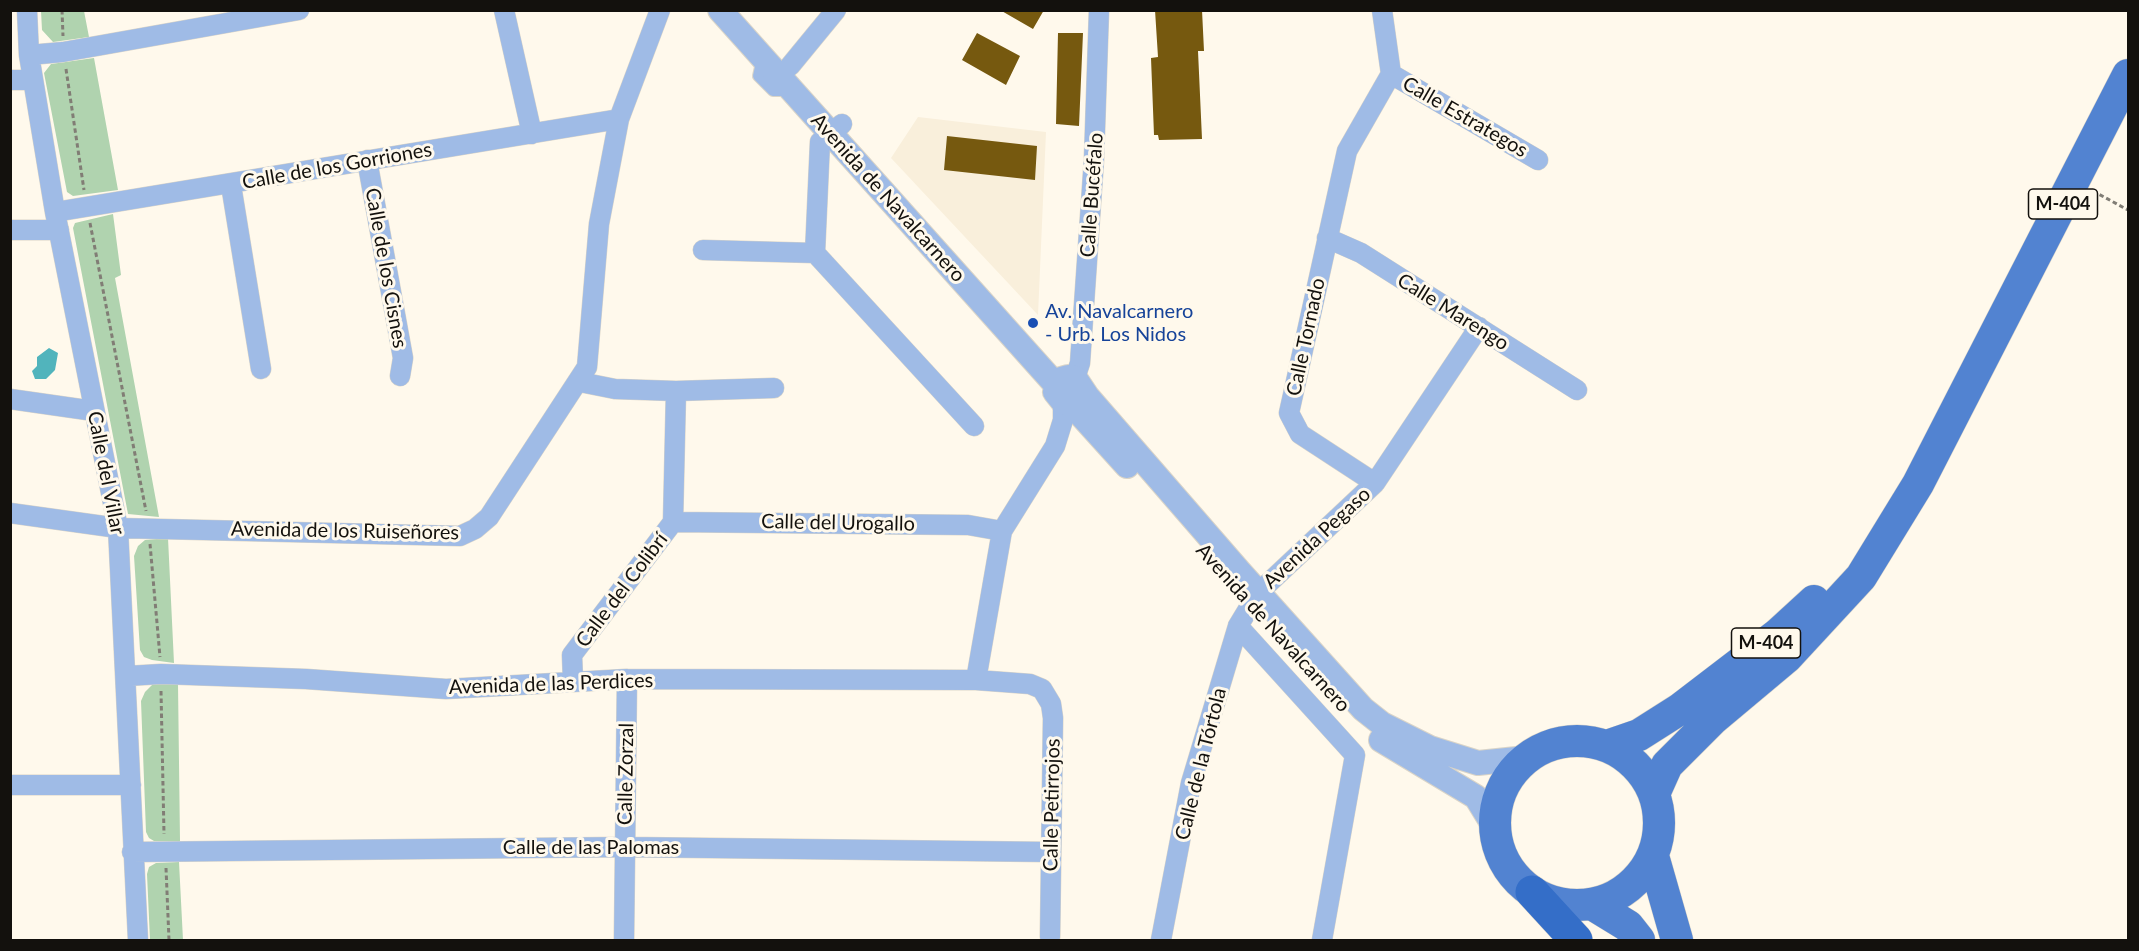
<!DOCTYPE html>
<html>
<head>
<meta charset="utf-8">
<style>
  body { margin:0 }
  #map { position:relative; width:2139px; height:951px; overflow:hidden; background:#fff9ec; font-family:Lato,sans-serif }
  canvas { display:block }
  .frame { position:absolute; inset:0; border:12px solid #13110d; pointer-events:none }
</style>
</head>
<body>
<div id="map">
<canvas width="2139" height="951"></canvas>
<div class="frame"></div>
</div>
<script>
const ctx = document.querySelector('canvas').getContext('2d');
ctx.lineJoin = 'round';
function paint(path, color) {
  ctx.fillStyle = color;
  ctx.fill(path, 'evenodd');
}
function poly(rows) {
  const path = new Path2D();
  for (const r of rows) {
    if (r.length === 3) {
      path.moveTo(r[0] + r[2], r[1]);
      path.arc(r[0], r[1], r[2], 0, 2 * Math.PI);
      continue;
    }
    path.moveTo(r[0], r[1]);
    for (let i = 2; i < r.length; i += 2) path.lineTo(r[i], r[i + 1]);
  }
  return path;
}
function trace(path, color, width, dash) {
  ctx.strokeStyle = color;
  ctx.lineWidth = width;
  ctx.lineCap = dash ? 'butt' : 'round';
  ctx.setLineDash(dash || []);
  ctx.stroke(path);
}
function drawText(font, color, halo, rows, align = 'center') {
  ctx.font = font + ' Lato,sans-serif';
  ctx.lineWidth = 6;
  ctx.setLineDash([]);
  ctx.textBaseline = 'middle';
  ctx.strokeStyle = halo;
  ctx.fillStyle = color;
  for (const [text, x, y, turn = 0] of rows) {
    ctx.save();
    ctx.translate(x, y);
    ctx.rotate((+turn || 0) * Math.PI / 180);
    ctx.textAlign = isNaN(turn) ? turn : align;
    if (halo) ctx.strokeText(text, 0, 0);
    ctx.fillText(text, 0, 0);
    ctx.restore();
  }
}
const built = poly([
  [918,117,1046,132,1038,315,891,158]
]);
const green = poly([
  [41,11,84,11,89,37,53,42,42,30],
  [94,58,118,190,73,196,67,192,44,73,51,64],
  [113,214,121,275,115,278,159,517,128,514,73,228,75,223],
  [168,538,174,663,152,660,144,657,140,650,134,556,138,546,145,540],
  [153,684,178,684,180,841,154,841,149,838,146,832,141,701,145,692],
  [179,862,183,940,150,940,147,874,149,867,156,863]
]);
const water = poly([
  [49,348,58,353,55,370,46,379,35,379,32,371,37,366,37,357]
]);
const building = poly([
  [1000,10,1044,10,1033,29],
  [1155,10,1202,10,1204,51,1198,51,1202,139,1159,140,1158,135,1154,135,1151,58,1158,57],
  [977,33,1020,56,1006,85,962,60],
  [1058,33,1083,33,1079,126,1056,124],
  [947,136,1037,146,1035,180,944,170]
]);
const path = poly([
  [62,10,63,36],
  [66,69,84,190],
  [2093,191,2128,210],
  [90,223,146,511],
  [150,544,160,657],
  [161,691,164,834],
  [166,868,169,940]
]);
const service = poly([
  [762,58,758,76,773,91,789,91]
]);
const minor = poly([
  [27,10,29,55,55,212,118,528,138,940],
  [504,10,532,134],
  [1382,10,1391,74,1347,151,1289,413,1300,434,1375,483,1479,327],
  [29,55,63,52,299,10],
  [790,66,836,10],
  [1391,74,1538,160],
  [10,80,33,80],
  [842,124,820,142,815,253,974,426],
  [367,160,403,358,400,376],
  [231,185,261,369],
  [55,212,619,119],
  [10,230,59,230],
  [1327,238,1361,253,1577,390],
  [703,250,815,253],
  [1075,378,1080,363,1094,159,1099,10],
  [580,382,615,389,676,391,774,388],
  [10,399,94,411],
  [10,513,118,528,460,536,475,529,489,517,587,367,599,224,619,119,660,10],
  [673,522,968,525,1002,531],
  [1238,626,1355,755,1322,940],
  [127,676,161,674,306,679,446,689,627,679,976,680,1030,684,1042,689,1051,704,1053,718,1050,937],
  [976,680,1002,531,1055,446,1063,420,1063,402],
  [573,681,572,655,673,522,676,391],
  [10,785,131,785],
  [132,852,625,847,1051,852],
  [624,940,627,679],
  [1161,940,1191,783,1238,626,1258,593,1375,483]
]);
const tertiary = poly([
  [720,10,1056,385],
  [1082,390,1079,399,1070,403,1063,402,1055,392,1061,379,1068,377,1075,378,1087,396,1239,571,1363,709,1382,724,1430,748,1478,763,1526,758],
  [1070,403,1127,466],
  [1381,740,1476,797,1495,828]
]);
const primary = poly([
  [1577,823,82],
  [1607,746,1639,735,1680,709,1778,634,1814,601],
  [1654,794,1667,765,1713,719,1787,657,1861,577,1918,484,2128,75],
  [1653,856,1677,940],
  [1592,904,1628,926,1639,940]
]);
const motorway = poly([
  [1532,892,1576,940]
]);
const markers = [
  [1033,323,6,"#1a4fb4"]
];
const shields = [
  [2063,204,69],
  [1766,643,69]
];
const shieldNames = [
  ["M-404",2063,204],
  ["M-404",1766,643]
];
const streetNames = [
  ["Calle Estrategos",1465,117,30],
  ["Calle de los Gorriones",337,166,-10],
  ["Calle Bucéfalo",1092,195,-86],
  ["Avenida de Navalcarnero",888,198,48],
  ["Calle de los Cisnes",386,268,80],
  ["Calle Marengo",1453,312,32],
  ["Calle Tornado",1306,337,-78],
  ["Calle del Villar",106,473,79],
  ["Calle del Urogallo",838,523,1],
  ["Avenida de los Ruiseñores",345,531,1],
  ["Avenida Pegaso",1317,538,-43],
  ["Calle del Colibrí",622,590,-53],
  ["Avenida de Navalcarnero",1273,628,48],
  ["Avenida de las Perdices",551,684,-2],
  ["Calle de la Tórtola",1201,764,-76],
  ["Calle Zorzal",626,774,-89],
  ["Calle Petirrojos",1052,805,-89],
  ["Calle de las Palomas",591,848]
];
const transitNames = [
  ["Av. Navalcarnero",1045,312],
  ["- Urb. Los Nidos",1045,335]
];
paint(built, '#f9efdb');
paint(green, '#b0d3af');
paint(water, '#51b4bc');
paint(building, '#76590f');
trace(service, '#d9d4c8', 12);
trace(minor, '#d9d4c8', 21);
trace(tertiary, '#d9d4c8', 26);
trace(primary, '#d9d4c8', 33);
trace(motorway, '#d9d4c8', 34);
trace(path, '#817d75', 3, [4.5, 3]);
trace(service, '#9fbbe6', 10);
trace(minor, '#9fbbe6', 20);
trace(tertiary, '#9fbbe6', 24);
trace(primary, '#5283d1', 32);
trace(motorway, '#346ec8', 33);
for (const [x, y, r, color] of markers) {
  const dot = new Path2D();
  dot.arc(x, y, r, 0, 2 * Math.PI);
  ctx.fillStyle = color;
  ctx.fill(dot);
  trace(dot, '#fff9ec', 2);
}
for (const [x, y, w] of shields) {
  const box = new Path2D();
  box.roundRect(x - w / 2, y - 15, w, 30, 4.5);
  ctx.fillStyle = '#fff9ec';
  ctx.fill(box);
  trace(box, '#13110d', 1.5);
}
drawText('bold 18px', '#13110d', null, shieldNames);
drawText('20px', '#13110d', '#fff9ec', streetNames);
drawText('20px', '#164399', '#fff9ec', transitNames, 'left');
</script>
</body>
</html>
